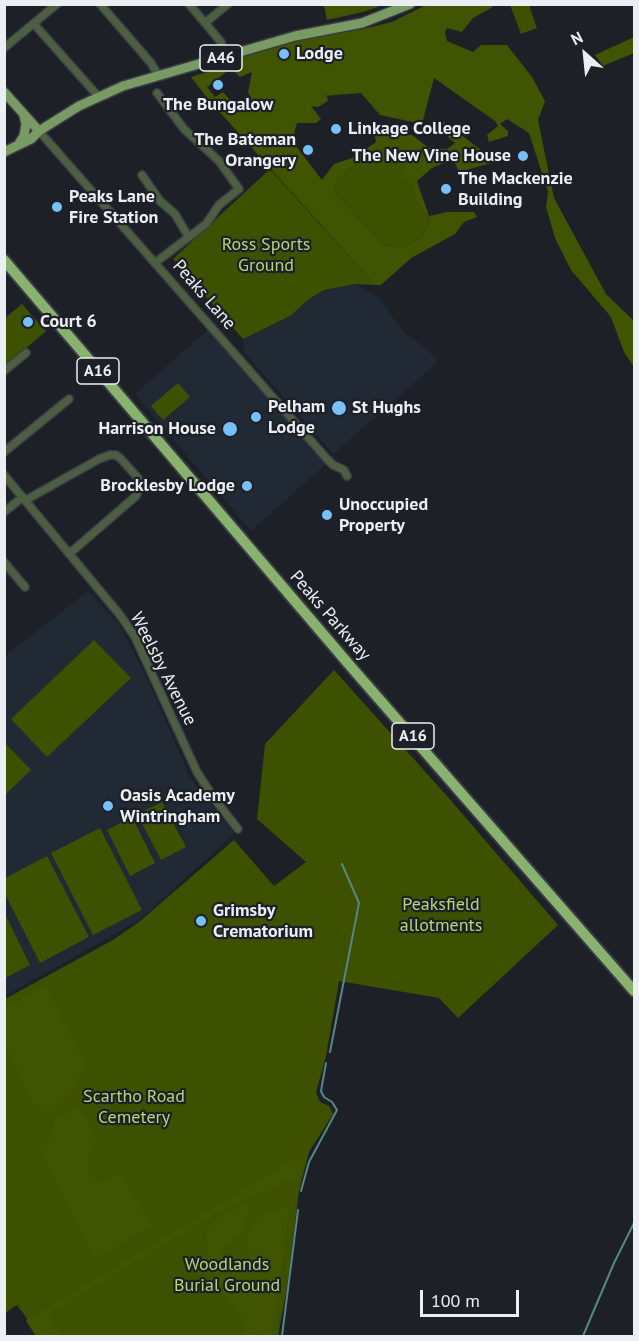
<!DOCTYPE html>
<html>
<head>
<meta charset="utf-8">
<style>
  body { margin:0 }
  #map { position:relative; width:639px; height:1341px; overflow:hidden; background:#1d2127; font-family:"PT Sans",sans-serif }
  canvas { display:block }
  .frame { position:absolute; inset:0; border:6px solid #ebeff3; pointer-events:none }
  .north { position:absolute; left:555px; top:24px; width:60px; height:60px; -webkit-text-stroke:4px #1d2127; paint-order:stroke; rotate:333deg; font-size:16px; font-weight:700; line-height:24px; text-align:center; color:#ebeff3 }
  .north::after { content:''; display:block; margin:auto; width:21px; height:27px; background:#ebeff3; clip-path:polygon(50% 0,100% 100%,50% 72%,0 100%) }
  .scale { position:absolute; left:420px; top:1290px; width:99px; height:27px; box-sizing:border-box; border:3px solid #ebeff3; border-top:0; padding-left:8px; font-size:18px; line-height:21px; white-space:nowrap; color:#ebeff3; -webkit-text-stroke:4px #1d2127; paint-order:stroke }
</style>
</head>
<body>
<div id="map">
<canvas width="639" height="1341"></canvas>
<div class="frame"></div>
<div class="north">N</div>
<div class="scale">100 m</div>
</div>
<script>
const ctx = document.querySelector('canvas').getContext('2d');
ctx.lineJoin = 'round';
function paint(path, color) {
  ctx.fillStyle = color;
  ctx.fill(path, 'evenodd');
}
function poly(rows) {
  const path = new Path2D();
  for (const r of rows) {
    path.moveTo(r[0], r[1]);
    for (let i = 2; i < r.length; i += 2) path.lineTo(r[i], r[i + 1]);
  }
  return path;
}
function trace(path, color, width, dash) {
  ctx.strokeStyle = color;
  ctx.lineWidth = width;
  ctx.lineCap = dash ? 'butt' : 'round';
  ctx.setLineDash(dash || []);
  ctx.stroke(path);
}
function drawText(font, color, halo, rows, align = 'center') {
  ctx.font = font + ' "PT Sans",sans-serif';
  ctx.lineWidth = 4.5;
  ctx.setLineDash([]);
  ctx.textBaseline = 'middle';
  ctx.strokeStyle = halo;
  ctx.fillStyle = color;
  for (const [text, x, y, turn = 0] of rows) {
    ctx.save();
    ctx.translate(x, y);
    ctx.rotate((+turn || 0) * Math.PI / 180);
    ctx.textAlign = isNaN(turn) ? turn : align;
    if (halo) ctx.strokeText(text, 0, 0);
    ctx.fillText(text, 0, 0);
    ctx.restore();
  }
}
const built = poly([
  [355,284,380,298,397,324,407,335,427,349,438,362,333,454,244,352,243,339,290,316,309,299,324,290],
  [209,329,327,463,251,531,135,394],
  [88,591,118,623,144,672,190,777,234,834,139,920,5,996,5,656]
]);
const green = poly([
  [510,5,529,5,537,28,521,34],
  [398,148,408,163,410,182,415,200,431,221,418,240,402,247,384,245,334,191,339,178,358,163,381,150],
  [270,169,375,285,355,284,324,290,309,299,290,316,243,339,173,259],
  [22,304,46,331,5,366,4,319],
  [178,383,190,397,163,420,151,406],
  [94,640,131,678,47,757,11,719],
  [334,670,447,796,558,925,458,1018,439,998,339,981,326,1056,316,1092,320,1102,329,1106,333,1114,309,1152,299,1191,287,1287,278,1336,40,1336,17,1305,5,1313,5,999,113,940,139,922,234,840,274,886,306,862,257,819,265,744],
  [4,742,31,770,6,794,4,792],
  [162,802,186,847,161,860,137,814],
  [132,817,155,863,130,876,107,830],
  [100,828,142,910,93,935,51,853],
  [47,856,89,937,40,963,5,894,5,878],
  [5,914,30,965,5,978,4,978]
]);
const forest = poly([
  [428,4,494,5,491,8,473,18,462,32,447,28,445,32,447,41,473,52,481,45,507,45,532,77,545,101,538,120,554,198,606,294,634,321,634,367,624,352,611,317,571,270,555,238,546,207,548,192,529,133,507,119,500,124,508,131,508,136,489,142,487,135,498,126,495,121,434,78,422,124,380,115,361,93,323,96,327,96,328,101,318,107,311,106,321,119,316,123,297,123,292,141,322,180,334,164,355,157,376,142,374,132,412,135,429,148,447,149,455,143,442,132,439,124,444,122,489,156,491,163,459,172,453,159,432,168,417,181,429,216,447,212,474,212,477,217,464,222,455,234,411,258,381,285,375,285,208,99,191,77,224,67,225,64,230,61,297,41,363,29,392,22],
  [231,68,240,77,252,72,248,92,252,101,260,105,244,109,228,106,231,101,223,92,215,97,207,87],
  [398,148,407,163,400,176,410,182,415,200,431,221,418,240,402,247,384,245,334,191,339,178,358,163,381,150],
  [324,5,324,4,383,5,363,12,327,20],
  [634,37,634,53,603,66,595,55],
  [36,989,47,989,86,1066,72,1091,50,1115,31,1102,5,1044,5,1009],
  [75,1107,86,1119,96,1138,88,1158,88,1174,101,1183,117,1174,124,1178,152,1226,101,1256,93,1255,38,1148,52,1135,54,1120],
  [296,1158,304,1160,297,1185,290,1179,264,1193,255,1194,222,1210,52,1312,49,1319,63,1336,36,1336,28,1324,26,1320],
  [253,1203,241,1234,225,1245,221,1253,224,1261,233,1267,243,1265,250,1254,245,1237,257,1217,282,1207,289,1209,277,1304,270,1336,242,1336,245,1324,216,1283,208,1259,206,1229,213,1221,243,1204]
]);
const stream = poly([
  [330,1052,359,903,342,864],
  [301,1191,309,1162,337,1110,332,1102,324,1097,321,1091,326,1063],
  [282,1336,298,1210],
  [583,1336,614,1263,634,1223]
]);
const minor = poly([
  [100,4,151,63,158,75],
  [189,4,221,42,224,57],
  [205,23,228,4],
  [34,24,98,96],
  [4,48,57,4],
  [39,131,327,459,333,465,344,470,347,476],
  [142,175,160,201,175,214,188,236],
  [156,262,206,224,219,205,239,189,219,161,184,129,157,93],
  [4,371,26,353],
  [4,452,69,399],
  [4,475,120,615,135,637,197,772,213,797,238,829],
  [26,500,99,459,110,455,116,455,121,459,138,478,140,487,136,496,69,554],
  [4,512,23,497],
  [4,562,25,587]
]);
const major = poly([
  [4,92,39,131],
  [18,145,24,136,26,124,24,116],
  [4,152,31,139,39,131,79,106,123,86,295,36,362,23,410,4]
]);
const highway = poly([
  [4,260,352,668,634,991]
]);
const markers = [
  [284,54,6,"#78bff8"],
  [218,85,6,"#78bff8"],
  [336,129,6,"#78bff8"],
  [308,150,6,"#78bff8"],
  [523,156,6,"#78bff8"],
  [446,189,6,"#78bff8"],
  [57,207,6,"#78bff8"],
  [28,322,6,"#78bff8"],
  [339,408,8,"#78bff8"],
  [256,417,6,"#78bff8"],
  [230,429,8,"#78bff8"],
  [247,486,6,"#78bff8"],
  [327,515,6,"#78bff8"],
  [108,806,6,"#78bff8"],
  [201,921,6,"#78bff8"]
];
const shields = [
  [221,58,42],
  [98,371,42],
  [413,736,42]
];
const shieldNames = [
  ["A46",221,58],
  ["A16",98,371],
  ["A16",413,736]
];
const poiNames = [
  ["Lodge",296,54],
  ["The Bungalow",218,105,"center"],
  ["Linkage College",348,129],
  ["The Bateman",296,140,"right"],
  ["Orangery",296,161,"right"],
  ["The New Vine House",511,156,"right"],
  ["The Mackenzie",458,179],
  ["Building",458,200],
  ["Peaks Lane",69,197],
  ["Fire Station",69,218],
  ["Court 6",40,322],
  ["Pelham",268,407],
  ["Lodge",268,428],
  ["St Hughs",352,408],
  ["Harrison House",216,429,"right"],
  ["Brocklesby Lodge",235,486,"right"],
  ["Unoccupied",339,505],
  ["Property",339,526],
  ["Oasis Academy",120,796],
  ["Wintringham",120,817],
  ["Grimsby",213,911],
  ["Crematorium",213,932]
];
const parkNames = [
  ["Ross Sports",266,245],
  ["Ground",266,266],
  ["Peaksfield",441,905],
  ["allotments",441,926],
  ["Scartho Road",134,1097],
  ["Cemetery",134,1118],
  ["Woodlands",227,1265],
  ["Burial Ground",227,1286]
];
const streetNames = [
  ["Peaks Lane",204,295,49],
  ["Peaks Parkway",330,616,49],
  ["Weelsby Avenue",163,669,63]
];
paint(built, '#212934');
paint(green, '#3d5100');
paint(forest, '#405402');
trace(stream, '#588586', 2);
trace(minor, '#3a3e44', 10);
trace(major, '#3a3e44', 12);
trace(highway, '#3a3e44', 14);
trace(minor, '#4d5e43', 7);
trace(major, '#799a63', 9);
trace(highway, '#8ab26f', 10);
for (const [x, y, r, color] of markers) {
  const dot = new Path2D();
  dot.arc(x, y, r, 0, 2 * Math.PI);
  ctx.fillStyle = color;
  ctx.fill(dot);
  trace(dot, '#1d2127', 2);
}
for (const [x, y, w] of shields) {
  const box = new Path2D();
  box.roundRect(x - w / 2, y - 13, w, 26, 4.5);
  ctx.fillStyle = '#1d2127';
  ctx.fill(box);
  trace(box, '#ebeff3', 1.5);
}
drawText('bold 16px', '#ebeff3', null, shieldNames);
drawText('bold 18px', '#ebeff3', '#1d2127', poiNames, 'left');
drawText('18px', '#b6d774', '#1d2127', parkNames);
drawText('18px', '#ebeff3', '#1d2127', streetNames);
</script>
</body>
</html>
